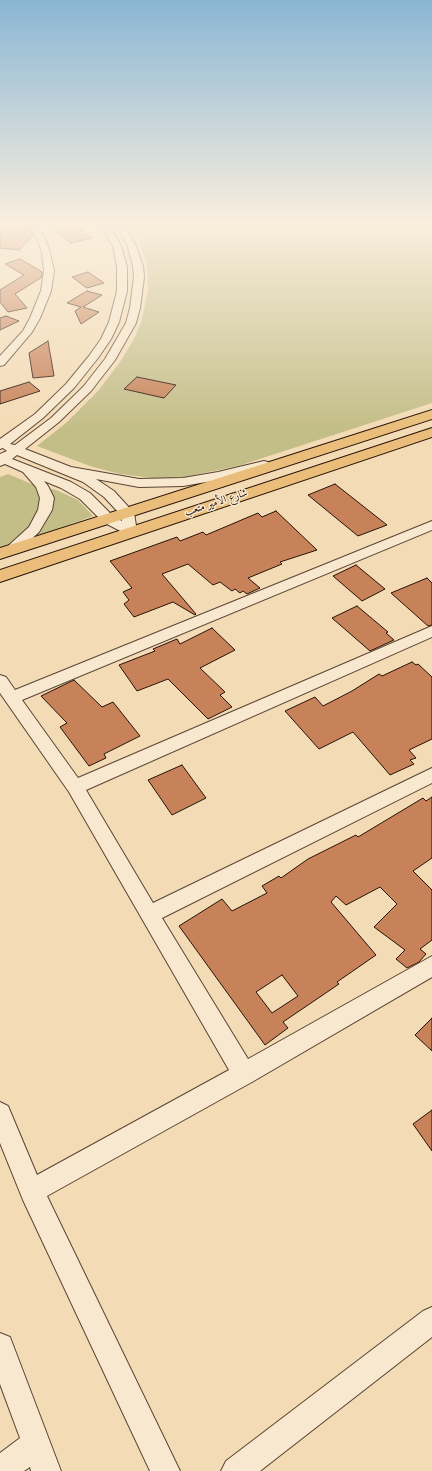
<!DOCTYPE html>
<html>
<head>
<meta charset="utf-8">
<style>
  body { margin:0 }
  canvas { display:block; background:#f3dbb5 }
</style>
</head>
<body>
<canvas width="432" height="1471"></canvas>
<script>
const ctx = document.querySelector('canvas').getContext('2d');
ctx.lineJoin = 'round';
function paint(path, color) {
  ctx.fillStyle = color;
  ctx.fill(path, 'evenodd');
}
function poly(rows) {
  const path = new Path2D();
  for (const r of rows) {
    path.moveTo(r[0], r[1]);
    for (let i = 2; i < r.length; i += 2) path.lineTo(r[i], r[i + 1]);
  }
  return path;
}
function trace(path, color, width, dash) {
  ctx.strokeStyle = color;
  ctx.lineWidth = width;
  ctx.lineCap = dash ? 'butt' : 'round';
  ctx.setLineDash(dash || []);
  ctx.stroke(path);
}
function drawText(font, color, halo, rows, align = 'center') {
  ctx.font = font + ' Cardo,Amiri,serif';
  ctx.lineWidth = 3;
  ctx.setLineDash([]);
  ctx.textBaseline = 'middle';
  ctx.strokeStyle = halo;
  ctx.fillStyle = color;
  for (const [text, x, y, turn = 0] of rows) {
    ctx.save();
    ctx.translate(x, y);
    ctx.rotate((+turn || 0) * Math.PI / 180);
    ctx.textAlign = isNaN(turn) ? turn : align;
    if (halo) ctx.strokeText(text, 0, 0);
    ctx.fillText(text, 0, 0);
    ctx.restore();
  }
}
const green = poly([
  [128,224,432,224,432,403,238,466,179,478,152,478,120,474,90,466,37,446,66,423,98,391,120,362,133,341,141,323,148,291,147,265,140,243],
  [8,474,34,485,56,490,78,500,93,516,55,530,0,547,0,477]
]);
const building = poly([
  [0,224,26,224,33,235,19,250,0,248,0,224],
  [47,224,74,224,92,238,71,243,47,224],
  [20,259,42,272,42,277,15,294,27,308,8,312,0,302,0,290,24,275,5,264,20,259],
  [88,272,104,283,87,288,72,277,88,272],
  [87,291,102,295,83,307,99,312,81,324,75,311,81,307,67,303,87,291],
  [6,316,19,321,0,330,0,318,6,316],
  [48,341,54,376,33,378,29,353,48,341],
  [137,377,176,385,164,398,124,389,137,377],
  [29,382,40,391,0,404,0,391,29,382],
  [335,484,387,525,358,536,308,495,335,484],
  [276,511,317,550,280,562,282,564,248,578,260,588,247,594,243,591,240,593,235,589,232,591,220,582,213,585,188,564,162,574,196,614,195,615,173,602,134,617,124,604,129,600,123,592,132,588,110,561,177,537,180,541,203,532,206,535,258,513,262,517,276,511],
  [356,565,385,589,362,601,333,576,356,565],
  [427,578,432,583,432,625,428,626,391,593,427,578],
  [357,606,388,632,386,633,394,640,370,651,332,618,357,606],
  [212,628,235,650,200,668,225,692,220,695,232,707,208,719,168,679,137,691,119,665,155,651,153,649,177,639,180,644,212,628],
  [412,662,416,665,418,664,432,677,432,739,409,750,416,758,410,760,414,764,390,775,353,732,319,749,285,711,315,697,323,706,352,691,379,674,382,676,412,662],
  [74,680,102,707,113,702,140,736,104,754,106,758,89,766,60,727,67,723,41,696,74,680],
  [182,765,206,798,172,815,148,780,182,765],
  [432,797,432,858,413,871,432,890,432,940,420,949,426,954,419,962,407,968,396,959,405,950,374,927,397,904,380,887,346,905,336,896,331,902,376,955,337,982,339,984,283,1022,288,1028,265,1045,179,926,222,899,232,911,267,893,262,886,279,876,281,878,308,859,356,835,358,837,423,798,426,801,432,797],
  [282,975,298,996,272,1013,256,992,282,975],
  [432,1018,432,1051,415,1035,432,1018],
  [432,1110,432,1151,413,1124,432,1110]
]);
const minor = poly([
  [27,224,35,224,45,238,50,253,54,271,51,291,40,318,32,332,4,365,0,366,0,356,23,331,30,318,41,291,44,271,42,253,37,238,27,224],
  [100,224,108,224,121,246,127,267,127,291,119,322,111,339,98,358,74,388,43,418,10,444,15,445,51,418,83,387,105,359,126,323,130,308,134,277,133,266,127,244,115,224,123,224,135,244,143,266,144,277,140,308,136,323,115,360,91,391,59,422,25,449,71,467,139,479,183,478,218,472,264,461,268,462,270,465,268,468,218,480,183,486,139,487,96,479,114,491,134,513,137,532,135,535,130,536,103,522,80,499,61,488,44,481,48,486,54,498,52,510,39,532,18,552,13,553,8,552,6,549,8,546,29,527,38,510,40,498,36,487,23,472,5,464,0,466,0,454,7,451,3,448,0,449,0,439,35,414,66,384,89,356,101,339,109,322,117,291,117,267,113,246,100,224],
  [17,455,83,482,104,497,120,514,122,521,113,516,90,493,71,482,12,459,17,455],
  [432,521,432,530,22,700,78,778,432,626,432,637,86,790,153,903,432,768,432,783,162,918,248,1059,432,956,432,977,252,1082,47,1196,180,1471,150,1471,23,1200,0,1143,0,1102,8,1106,37,1175,229,1070,69,792,0,693,0,675,6,677,15,690,432,521],
  [432,1307,432,1337,260,1471,221,1471,226,1461,423,1311,432,1307],
  [0,1333,10,1337,61,1471,31,1471,30,1467,24,1471,0,1471,0,1453,20,1438,0,1384,0,1333]
]);
const major = poly([
  [432,410,432,419,0,559,0,548,432,410],
  [432,428,432,437,0,582,0,570,432,428]
]);
const farStreetnames = [
  ["شارع الأمير متعب",216,503,-18]
];
paint(green, '#c3bd88');
paint(building, '#c78259');
trace(building, '#271208', 1);
trace(minor, '#5a4433', 2);
trace(major, '#271208', 2);
paint(minor, '#f7e8cf');
paint(major, '#eabe7a');
const sky = ctx.createLinearGradient(0, 0, 0, 430);
sky.addColorStop(0, '#8ab6d4');
sky.addColorStop(0.52, '#faefde');
sky.addColorStop(1, '#faefde00');
ctx.fillStyle = sky;
ctx.fillRect(0, 0, 432, 430);
drawText('11px', '#271208', '#f7e8cf', farStreetnames);
</script>
</body>
</html>
